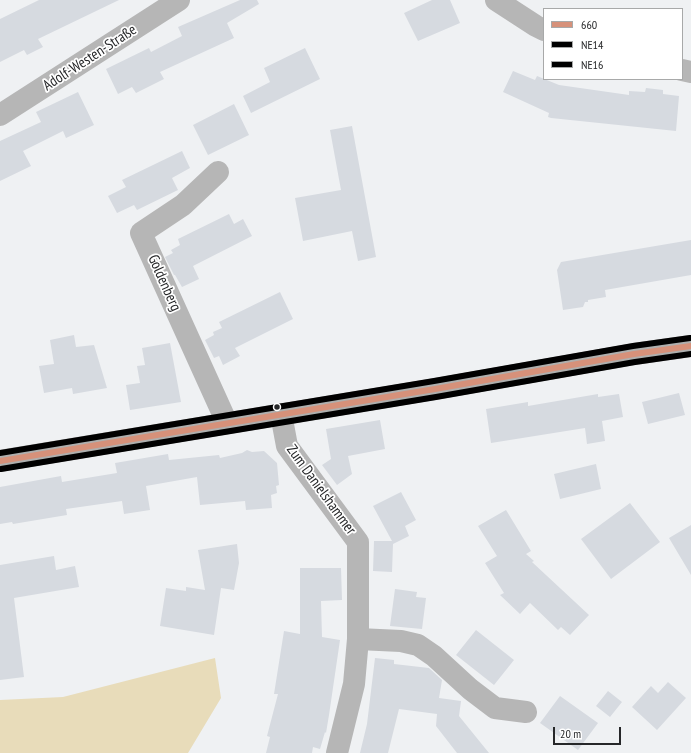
<!DOCTYPE html>
<html>
<head>
<meta charset="utf-8">
<style>
  body { margin:0 }
  #map { position:relative; width:691px; height:753px; overflow:hidden; background:#eff1f3; font-family:"PT Sans Narrow",sans-serif }
  canvas { display:block }
  .legend { position:absolute; left:543px; top:8px; width:140px; height:72px; box-sizing:border-box; background:#fff; border:1px solid #a8a9a9; margin:0; padding:5px 7px; list-style:none; font-size:12px; color:#262729 }
  .legend li { display:flex; align-items:center; gap:8px; height:20px }
  .legend b { width:20px; border:1px solid #a8a9a9 }
  .scale { position:absolute; left:553px; top:727px; width:68px; height:18px; box-sizing:border-box; border:2px solid #262729; border-top:0; padding-left:5px; font-size:12px; line-height:14px; white-space:nowrap; color:#262729; -webkit-text-stroke:3px #fff; paint-order:stroke }
</style>
</head>
<body>
<div id="map">
<canvas width="691" height="753"></canvas>
<ul class="legend">
<li><b style="height:5px;background:#d6917a"></b>660</li>
<li><b style="height:5px;background:#000"></b>NE14</li>
<li><b style="height:5px;background:#000"></b>NE16</li>
</ul>
<div class="scale">20 m</div>
</div>
<script>
const ctx = document.querySelector('canvas').getContext('2d');
ctx.lineJoin = 'round';
function paint(path, color) {
  ctx.fillStyle = color;
  ctx.fill(path, 'evenodd');
}
function poly(rows) {
  const path = new Path2D();
  for (const r of rows) {
    path.moveTo(r[0], r[1]);
    for (let i = 2; i < r.length; i += 2) path.lineTo(r[i], r[i + 1]);
  }
  return path;
}
function trace(path, color, width, dash) {
  ctx.strokeStyle = color;
  ctx.lineWidth = width;
  ctx.lineCap = dash ? 'butt' : 'round';
  ctx.setLineDash(dash || []);
  ctx.stroke(path);
}
function drawText(font, color, halo, rows, align = 'center') {
  ctx.font = font + ' "PT Sans Narrow",sans-serif';
  ctx.lineWidth = 3.5;
  ctx.setLineDash([]);
  ctx.textBaseline = 'middle';
  ctx.strokeStyle = halo;
  ctx.fillStyle = color;
  for (const [text, x, y, turn = 0] of rows) {
    ctx.save();
    ctx.translate(x, y);
    ctx.rotate((+turn || 0) * Math.PI / 180);
    ctx.textAlign = isNaN(turn) ? turn : align;
    if (halo) ctx.strokeText(text, 0, 0);
    ctx.fillText(text, 0, 0);
    ctx.restore();
  }
}
const green = poly([
  [215,658,221,698,188,753,0,753,0,700,63,697]
]);
const building = poly([
  [39,0,119,0,38,39,43,47,27,55,24,50,0,62,0,19],
  [240,0,257,0,259,4,227,23,234,38,160,72,164,79,136,93,132,87,118,94,106,69,149,48,151,52,182,36,178,27],
  [432,0,450,0,460,23,418,41,404,13],
  [305,48,320,79,251,113,243,96,270,82,264,68],
  [513,71,535,80,537,76,559,85,629,95,629,91,645,92,646,88,663,90,663,94,679,96,676,131,551,118,548,117,549,113,503,92],
  [78,92,94,125,66,138,63,131,23,151,31,166,0,181,0,141,41,122,36,112],
  [234,104,249,135,208,155,193,125],
  [352,126,376,257,358,261,352,231,303,241,295,198,341,190,330,130],
  [182,151,190,168,172,178,178,190,137,210,134,205,117,213,108,196,126,187,122,180],
  [229,214,234,224,243,219,252,236,193,266,199,279,182,287,175,275,174,275,165,257,173,253,171,250,180,245,178,239],
  [691,240,691,275,605,290,606,297,588,300,588,302,585,302,583,307,563,310,557,270,561,262],
  [280,292,293,319,235,348,240,356,223,365,219,356,214,358,205,340,214,335,213,332,222,328,219,322],
  [74,335,76,347,94,345,107,388,73,394,72,388,44,393,39,366,54,364,50,340],
  [170,343,181,402,130,410,126,385,140,383,137,366,145,365,142,348],
  [679,393,685,415,648,424,642,402],
  [598,394,598,397,619,394,623,417,602,421,605,441,587,444,585,428,491,443,486,409,528,402,528,406],
  [380,420,385,449,348,456,352,474,337,485,322,465,331,459,326,429],
  [247,450,252,452,264,451,277,463,279,485,276,486,277,493,271,495,272,508,246,510,245,501,200,505,197,477,146,486,150,510,124,514,122,501,66,509,67,515,13,524,12,522,0,524,0,487,61,476,62,482,117,473,115,463,168,454,169,460,219,455,220,458,242,453],
  [596,464,601,489,560,499,554,474],
  [401,492,416,520,405,526,409,536,393,544,392,572,373,571,374,541,392,541,373,506],
  [630,503,660,542,611,579,581,539],
  [506,510,531,551,526,554,534,561,532,562,589,615,570,635,561,627,558,630,530,603,520,614,500,595,504,593,485,563,497,556,478,526],
  [691,525,691,575,669,538],
  [237,544,239,563,234,590,221,588,214,635,160,626,166,588,186,591,186,587,205,590,198,550],
  [54,556,56,570,75,566,79,587,14,598,24,677,0,680,0,565],
  [300,568,341,568,342,600,321,601,322,637,340,640,329,715,326,733,325,732,320,749,313,747,312,753,266,753,270,737,267,736,278,694,274,694,284,631,300,634],
  [395,589,417,592,416,597,426,598,422,629,390,626],
  [476,630,514,660,494,685,456,655],
  [375,658,394,660,394,664,429,668,442,680,439,698,461,701,459,716,489,753,457,753,436,726,437,714,399,709,388,753,360,753,367,724],
  [668,682,686,698,657,730,632,707,651,686,658,693],
  [608,691,622,702,610,717,596,706],
  [560,696,598,723,578,750,540,723]
]);
const minor = poly([
  [496,0,536,26,544,30],
  [682,70,691,72],
  [0,115,179,0],
  [218,172,183,205,141,233,227,423],
  [281,414,287,446,358,542,358,639,354,684,337,753],
  [358,639,401,641,418,645,434,656,470,689,495,708,526,712]
]);
const major = poly([
  [0,461,435,389,634,354,691,346]
]);
const bus1 = poly([
  [0,461,435,389,634,354,691,346]
]);
const bus2 = poly([
  [1,469,436,397,635,362,691,354]
]);
const bus3 = poly([
  [0,453,434,381,633,346,690,338]
]);
const markers = [
  [277,407,3.5,"#262729"]
];
const streetNames = [
  ["Adolf-Westen-Straße",90,58,-33],
  ["Goldenberg",164,283,66],
  ["Zum Danielshammer",321,490,54]
];
paint(green, '#e8dcba');
paint(building, '#d6dae0');
trace(minor, '#b6b6b6', 22);
trace(major, '#aeafae', 22);
trace(bus1, '#d6917a', 6);
trace(bus2, '#000', 6);
trace(bus3, '#000', 6);
for (const [x, y, r, color] of markers) {
  const dot = new Path2D();
  dot.arc(x, y, r, 0, 2 * Math.PI);
  ctx.fillStyle = color;
  ctx.fill(dot);
  trace(dot, '#fff', 1.5);
}
drawText('15px', '#262729', '#fff', streetNames);
</script>
</body>
</html>
